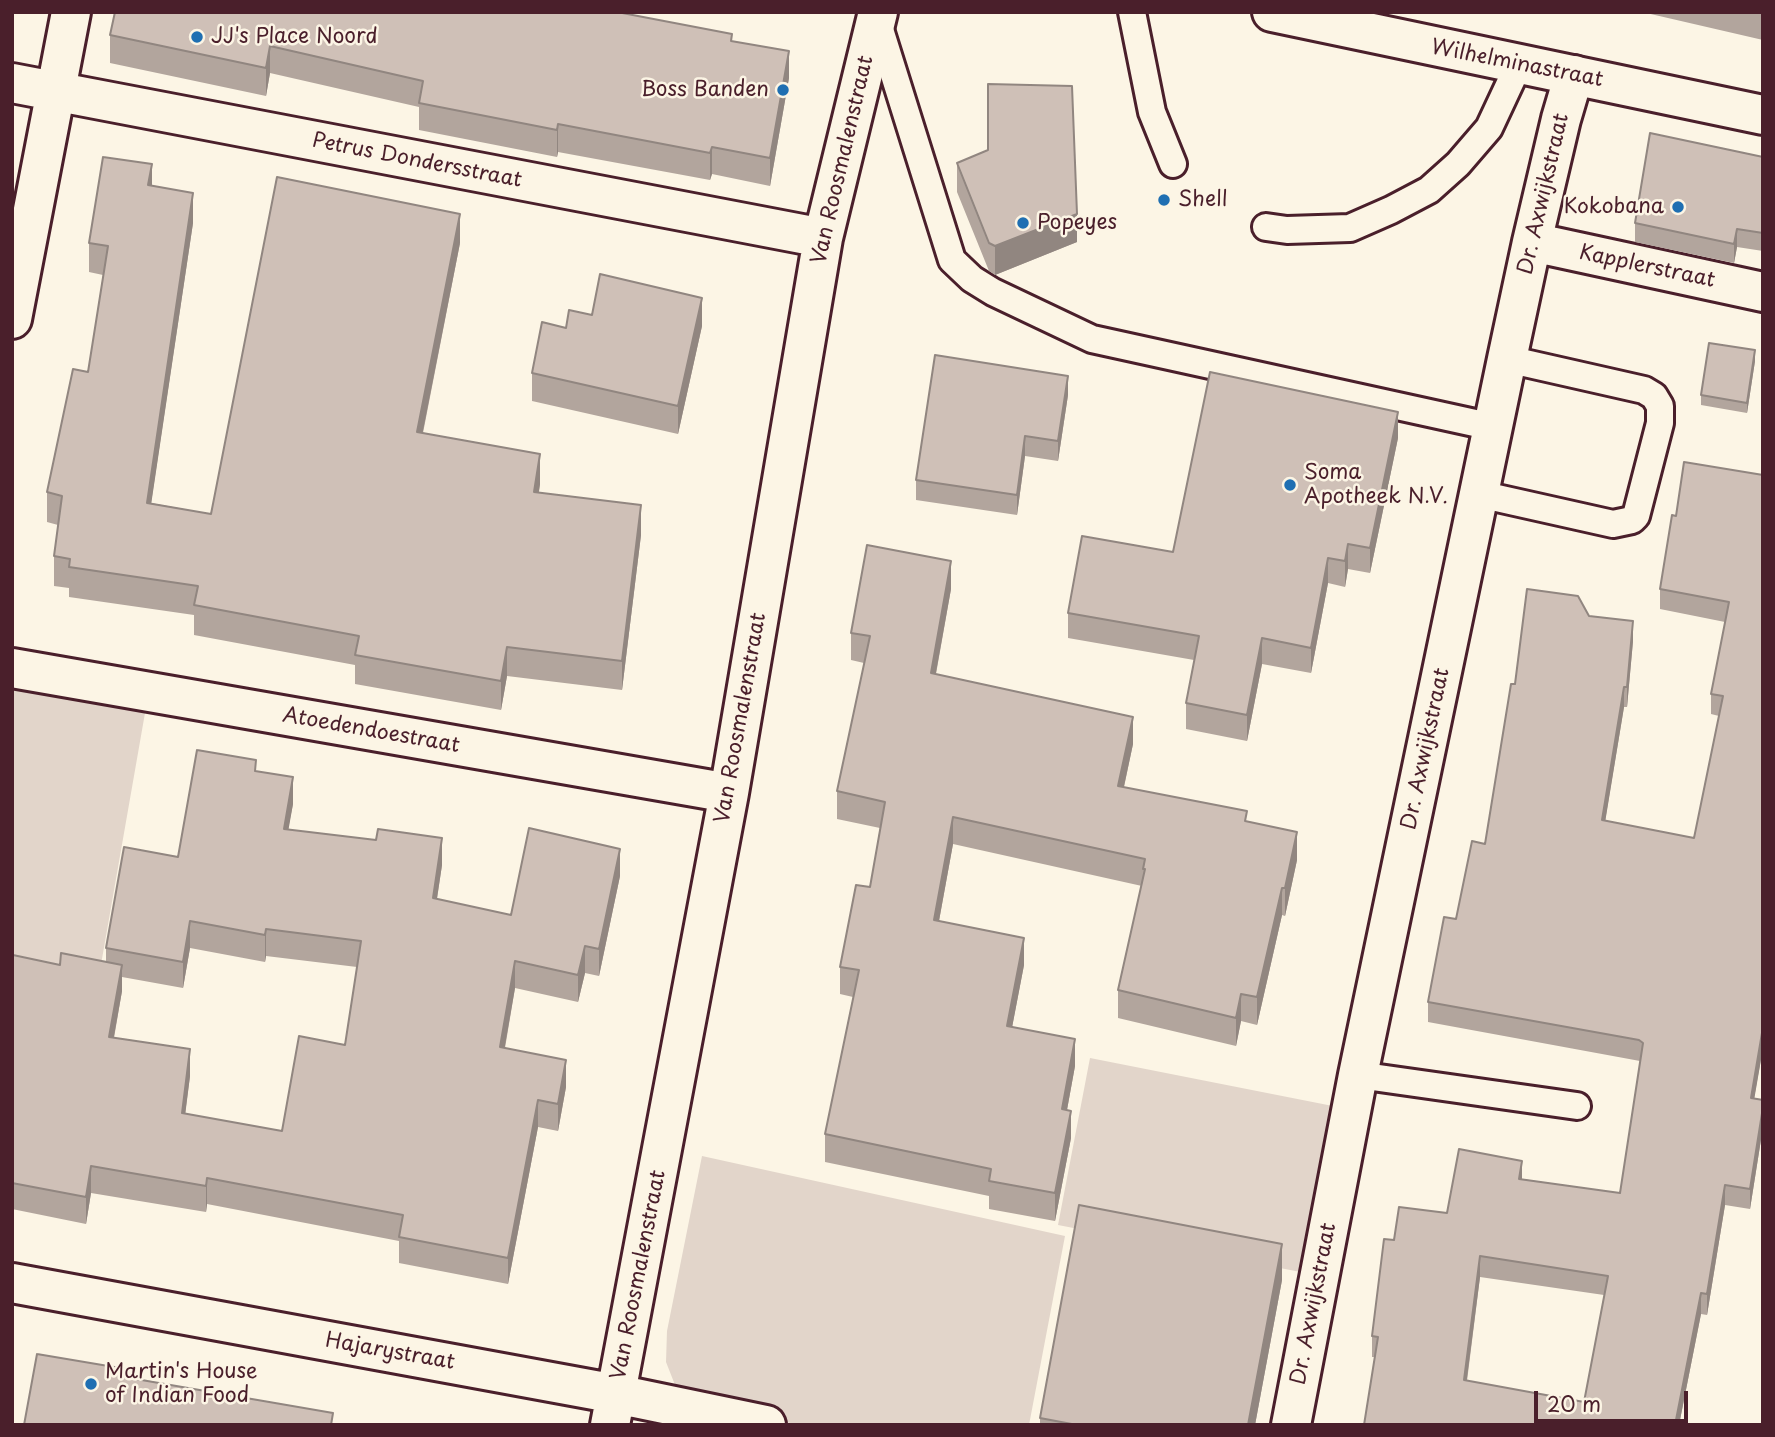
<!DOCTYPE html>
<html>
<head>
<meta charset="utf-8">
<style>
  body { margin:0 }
  #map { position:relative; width:1775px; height:1437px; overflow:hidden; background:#fcf5e5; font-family:"Playpen Sans",sans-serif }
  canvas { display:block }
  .frame { position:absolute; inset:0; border:14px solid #4a1f2b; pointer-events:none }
  .scale { position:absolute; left:1534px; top:1391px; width:154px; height:32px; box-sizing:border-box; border:4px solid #4a1f2b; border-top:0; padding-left:9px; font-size:21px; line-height:24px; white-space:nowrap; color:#4a1f2b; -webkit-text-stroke:5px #fcf5e5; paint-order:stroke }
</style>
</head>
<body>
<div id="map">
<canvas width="1775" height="1437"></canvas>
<div class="frame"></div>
<div class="scale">20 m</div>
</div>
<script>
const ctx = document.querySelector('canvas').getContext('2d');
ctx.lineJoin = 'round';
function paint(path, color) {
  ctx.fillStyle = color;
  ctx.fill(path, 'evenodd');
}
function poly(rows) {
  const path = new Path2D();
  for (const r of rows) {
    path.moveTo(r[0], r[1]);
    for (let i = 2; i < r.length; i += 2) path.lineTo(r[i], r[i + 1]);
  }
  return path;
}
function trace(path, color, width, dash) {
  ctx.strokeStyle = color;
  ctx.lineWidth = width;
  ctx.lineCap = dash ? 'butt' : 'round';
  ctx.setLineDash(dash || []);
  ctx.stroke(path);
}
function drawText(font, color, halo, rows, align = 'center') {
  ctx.font = font + ' "Playpen Sans",sans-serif';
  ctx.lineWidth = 5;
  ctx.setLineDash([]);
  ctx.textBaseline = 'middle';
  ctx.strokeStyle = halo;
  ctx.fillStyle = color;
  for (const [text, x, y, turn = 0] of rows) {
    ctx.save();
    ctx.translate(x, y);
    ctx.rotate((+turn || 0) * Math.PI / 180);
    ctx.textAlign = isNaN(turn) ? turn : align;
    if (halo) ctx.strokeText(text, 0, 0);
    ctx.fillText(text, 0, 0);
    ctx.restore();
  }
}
const green = poly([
  [17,686,145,713,99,976,12,961,12,688],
  [1090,1058,1348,1109,1316,1275,1058,1225],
  [702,1156,1065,1236,1029,1425,800,1425,706,1405,677,1390,666,1362,667,1331]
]);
const lane = poly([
  [1132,12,1152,112,1173,164],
  [877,20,952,260,972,279,993,292,1092,339,1493,427],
  [1266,227,1287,230,1350,228,1391,210,1429,190,1458,164,1489,128,1518,66],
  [1479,494,1613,524,1632,520,1636,516,1660,423,1660,406,1654,396,1644,390,1507,359],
  [1358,1075,1577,1106]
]);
const street = poly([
  [12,83,823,238],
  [1532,242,1763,292],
  [12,319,71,12],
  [12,668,729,793],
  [12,1283,616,1394,766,1425],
  [610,1425,729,793,823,238,878,12],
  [1291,1425,1358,1075,1507,359,1532,242,1561,119,1574,75]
]);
const secondary = poly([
  [1272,12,1763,115]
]);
const wall = poly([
  [1642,12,1763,12,1763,40],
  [110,35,732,41,789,78,770,186,712,174,710,180,558,152,557,157,419,130,419,107,270,73,266,96,110,63],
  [1763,157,1763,251,1737,247,1734,263,1635,242,1635,223],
  [957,163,1077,242,995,275,989,271,957,192],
  [152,186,193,223,151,503,211,514,460,243,423,433,540,484,539,492,641,535,622,690,507,676,501,710,355,684,355,665,194,635,194,615,69,597,69,588,54,586,54,556,58,525,47,522,47,492,88,372,103,275,89,272,89,243],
  [592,315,702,326,678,434,532,401,532,373,566,328],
  [1755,361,1747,413,1701,405,1701,395],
  [1068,395,1058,461,1025,456,1017,515,916,500,916,480],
  [1398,438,1370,573,1348,569,1345,587,1328,583,1311,673,1262,664,1247,741,1186,729,1186,703,1194,660,1068,638,1068,613,1173,552],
  [1763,475,1763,1048,1754,1098,1763,1100,1763,1127,1750,1209,1725,1205,1707,1315,1701,1314,1679,1425,1364,1425,1375,1357,1372,1357,1372,1336,1394,1240,1447,1213,1522,1179,1620,1193,1640,1061,1428,1022,1428,1002,1456,919,1485,844,1515,684,1633,641,1627,707,1624,707,1605,821,1694,838,1719,716,1711,714,1711,694,1725,622,1660,609,1660,589,1676,516],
  [1480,1277,1604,1295,1584,1402,1467,1381],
  [951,589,936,674,1133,744,1124,787,1247,822,1297,860,1285,916,1282,915,1257,1025,1241,1021,1236,1046,1118,1018,1118,990,1142,886,953,844,939,921,1024,965,1012,1027,1075,1066,1067,1110,1071,1138,1055,1221,989,1209,989,1196,825,1162,825,1134,853,997,840,994,840,967,870,887,880,828,837,819,837,791,864,663,851,660,851,633],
  [256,771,293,804,288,829,442,865,437,899,511,915,620,876,599,976,585,973,578,1002,515,988,505,1048,566,1087,558,1131,538,1127,508,1284,399,1263,399,1241,207,1204,206,1212,91,1193,86,1224,12,1209,12,961,60,965,106,962,106,948,178,857],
  [190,948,265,962,266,956,357,967,345,1045,282,1131,185,1114,190,1076,114,1038,122,991,122,977,183,988],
  [1282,1280,1255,1425,1040,1425,1040,1418]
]);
const shadedWall = poly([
  [270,46,270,73,266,96,266,68],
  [789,51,789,78,770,186,770,158],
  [558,124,558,152,557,157,557,130],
  [712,147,712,174,710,180,710,153],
  [152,164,152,194,148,185],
  [193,193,193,223,147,532,147,503],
  [460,214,460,243,417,461,417,432],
  [1077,214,1077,242,995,275,995,246],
  [1737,229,1737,247,1734,263,1734,244],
  [702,298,702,326,678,434,678,406],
  [1755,350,1755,361,1747,413,1747,403],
  [1068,376,1068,395,1058,461,1058,441],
  [1398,412,1398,438,1370,573,1370,548],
  [1025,436,1025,456,1017,515,1017,495],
  [540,454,540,484,534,521,534,492],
  [641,505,641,535,622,690,622,661],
  [1348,544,1348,569,1345,587,1345,561],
  [1328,558,1328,583,1311,673,1311,648],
  [951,561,951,589,931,700,931,673],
  [1633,621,1633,641,1627,707,1627,687],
  [1262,638,1262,664,1247,741,1247,715],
  [507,647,507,676,501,710,501,681],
  [1624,687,1624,707,1602,841,1602,820],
  [1133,717,1133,744,1118,814,1118,786],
  [293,777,293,804,284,855,284,829],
  [953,817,953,844,934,948,934,920],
  [1297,832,1297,860,1285,916,1285,888],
  [442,838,442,865,433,924,433,898],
  [620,849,620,876,599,976,599,949],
  [1282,888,1282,915,1257,1025,1257,997],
  [190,921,190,948,183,988,183,962],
  [266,929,266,956,265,962,265,935],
  [1024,938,1024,965,1007,1054,1007,1026],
  [585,946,585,973,578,1002,578,975],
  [515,961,515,988,500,1074,500,1047],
  [122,965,122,991,109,1064,109,1037],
  [1241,994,1241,1021,1236,1046,1236,1018],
  [1763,1027,1763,1048,1751,1118,1751,1098],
  [1075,1039,1075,1066,1062,1137,1062,1109],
  [190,1049,190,1076,182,1140,182,1113],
  [566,1060,566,1087,558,1131,558,1104],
  [538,1100,538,1127,508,1284,508,1258],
  [1763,1107,1763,1127,1750,1209,1750,1189],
  [1071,1111,1071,1138,1055,1221,1055,1193],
  [1522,1161,1522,1181,1519,1179],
  [91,1166,91,1193,86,1224,86,1197],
  [207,1178,207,1204,206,1212,206,1186],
  [1725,1185,1725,1205,1707,1315,1707,1294],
  [1282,1244,1282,1280,1255,1425,1248,1425],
  [1480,1256,1480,1277,1464,1401,1464,1380],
  [1701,1293,1701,1314,1679,1425,1675,1425]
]);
const building = poly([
  [115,12,617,12,732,34,731,41,789,51,770,158,712,147,710,153,558,124,557,130,419,103,423,81,270,46,266,68,110,35,115,12],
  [988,84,1072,86,1077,214,995,246,989,243,957,163,988,150,988,84],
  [1650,133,1763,157,1763,233,1737,229,1734,244,1635,223,1650,133],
  [103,157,152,164,148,185,193,193,147,503,211,514,277,177,460,214,417,432,540,454,534,492,641,505,622,661,507,647,501,681,355,655,359,636,194,605,198,586,69,567,70,559,54,556,62,496,47,492,73,369,88,372,108,246,89,243,103,157],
  [600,274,702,298,678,406,532,373,542,322,566,328,569,310,592,315,600,274],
  [1709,343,1755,350,1747,403,1701,395,1709,343],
  [935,355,1068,376,1058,441,1025,436,1017,495,916,480,935,355],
  [1210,372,1398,412,1370,548,1348,544,1345,561,1328,558,1311,648,1262,638,1247,715,1186,703,1199,636,1068,613,1082,536,1173,552,1210,372],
  [1684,462,1763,475,1763,1027,1751,1098,1763,1100,1763,1107,1750,1189,1725,1185,1707,1294,1701,1293,1675,1425,1364,1425,1378,1337,1372,1336,1384,1239,1394,1240,1399,1207,1447,1213,1459,1149,1522,1161,1519,1179,1620,1193,1643,1043,1639,1040,1428,1002,1444,917,1456,919,1472,841,1485,844,1511,684,1515,684,1527,589,1578,596,1589,616,1633,621,1627,687,1624,687,1602,820,1694,838,1723,696,1711,694,1729,602,1660,589,1672,515,1676,516,1684,462],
  [1480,1256,1608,1276,1584,1402,1464,1380,1480,1256],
  [867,545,951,561,931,673,1133,717,1118,786,1247,811,1245,821,1297,832,1285,888,1282,888,1257,997,1241,994,1236,1018,1118,990,1145,869,1143,869,1145,859,953,817,934,920,1024,938,1007,1026,1075,1039,1062,1109,1071,1111,1055,1193,989,1181,991,1169,825,1134,859,970,840,967,856,885,870,887,885,802,837,791,870,636,851,633,867,545],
  [197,750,256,760,255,771,293,777,284,829,376,840,378,829,442,838,433,898,511,915,529,828,620,849,599,949,585,946,578,975,515,961,500,1047,566,1060,558,1104,538,1100,508,1258,399,1237,403,1215,207,1178,206,1186,91,1166,86,1197,12,1183,12,961,13,955,60,965,61,953,122,965,109,1037,190,1049,182,1113,282,1131,299,1036,345,1045,361,941,266,929,265,935,190,921,183,962,106,948,124,847,178,857,197,750],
  [1079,1205,1282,1244,1248,1425,1077,1425,1040,1418,1079,1205],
  [37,1354,132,1370,130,1378,333,1413,331,1425,24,1425,37,1354]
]);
const markers = [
  [197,37,7,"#1f6fb2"],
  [783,90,7,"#1f6fb2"],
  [1164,200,7,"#1f6fb2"],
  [1678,207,7,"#1f6fb2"],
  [1023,223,7,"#1f6fb2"],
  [1290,485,7,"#1f6fb2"],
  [91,1384,7,"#1f6fb2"]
];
const poiNames = [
  ["JJ's Place Noord",211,37],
  ["Boss Banden",769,90,"right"],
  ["Shell",1178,200],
  ["Kokobana",1664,207,"right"],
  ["Popeyes",1037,223],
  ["Soma",1304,473],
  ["Apotheek N.V.",1304,497],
  ["Martin's House",105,1372],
  ["of Indian Food",105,1396]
];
const streetNames = [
  ["Wilhelminastraat",1517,64,11],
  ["Van Roosmalenstraat",843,160,-77],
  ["Petrus Dondersstraat",417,161,11],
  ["Dr. Axwijkstraat",1544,194,-77],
  ["Kapplerstraat",1647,267,12],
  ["Van Roosmalenstraat",741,718,-80],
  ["Atoedendoestraat",371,731,10],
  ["Dr. Axwijkstraat",1426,749,-78],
  ["Van Roosmalenstraat",639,1275,-79],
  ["Dr. Axwijkstraat",1314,1304,-79],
  ["Hajarystraat",390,1352,10]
];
paint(green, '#e2d5ca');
trace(lane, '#4a1f2b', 32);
trace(street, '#4a1f2b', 44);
trace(secondary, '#4a1f2b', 44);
trace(lane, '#fcf5e5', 26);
trace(street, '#fcf5e5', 38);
trace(secondary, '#fcf5e5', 38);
paint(wall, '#b2a59d');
paint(shadedWall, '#918680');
paint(building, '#cfc0b7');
trace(building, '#918680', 2);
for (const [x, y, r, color] of markers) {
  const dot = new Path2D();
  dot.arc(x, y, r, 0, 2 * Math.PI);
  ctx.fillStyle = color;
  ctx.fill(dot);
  trace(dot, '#fcf5e5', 2.5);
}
drawText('21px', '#4a1f2b', '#fcf5e5', poiNames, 'left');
drawText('21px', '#4a1f2b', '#fcf5e5', streetNames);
</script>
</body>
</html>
